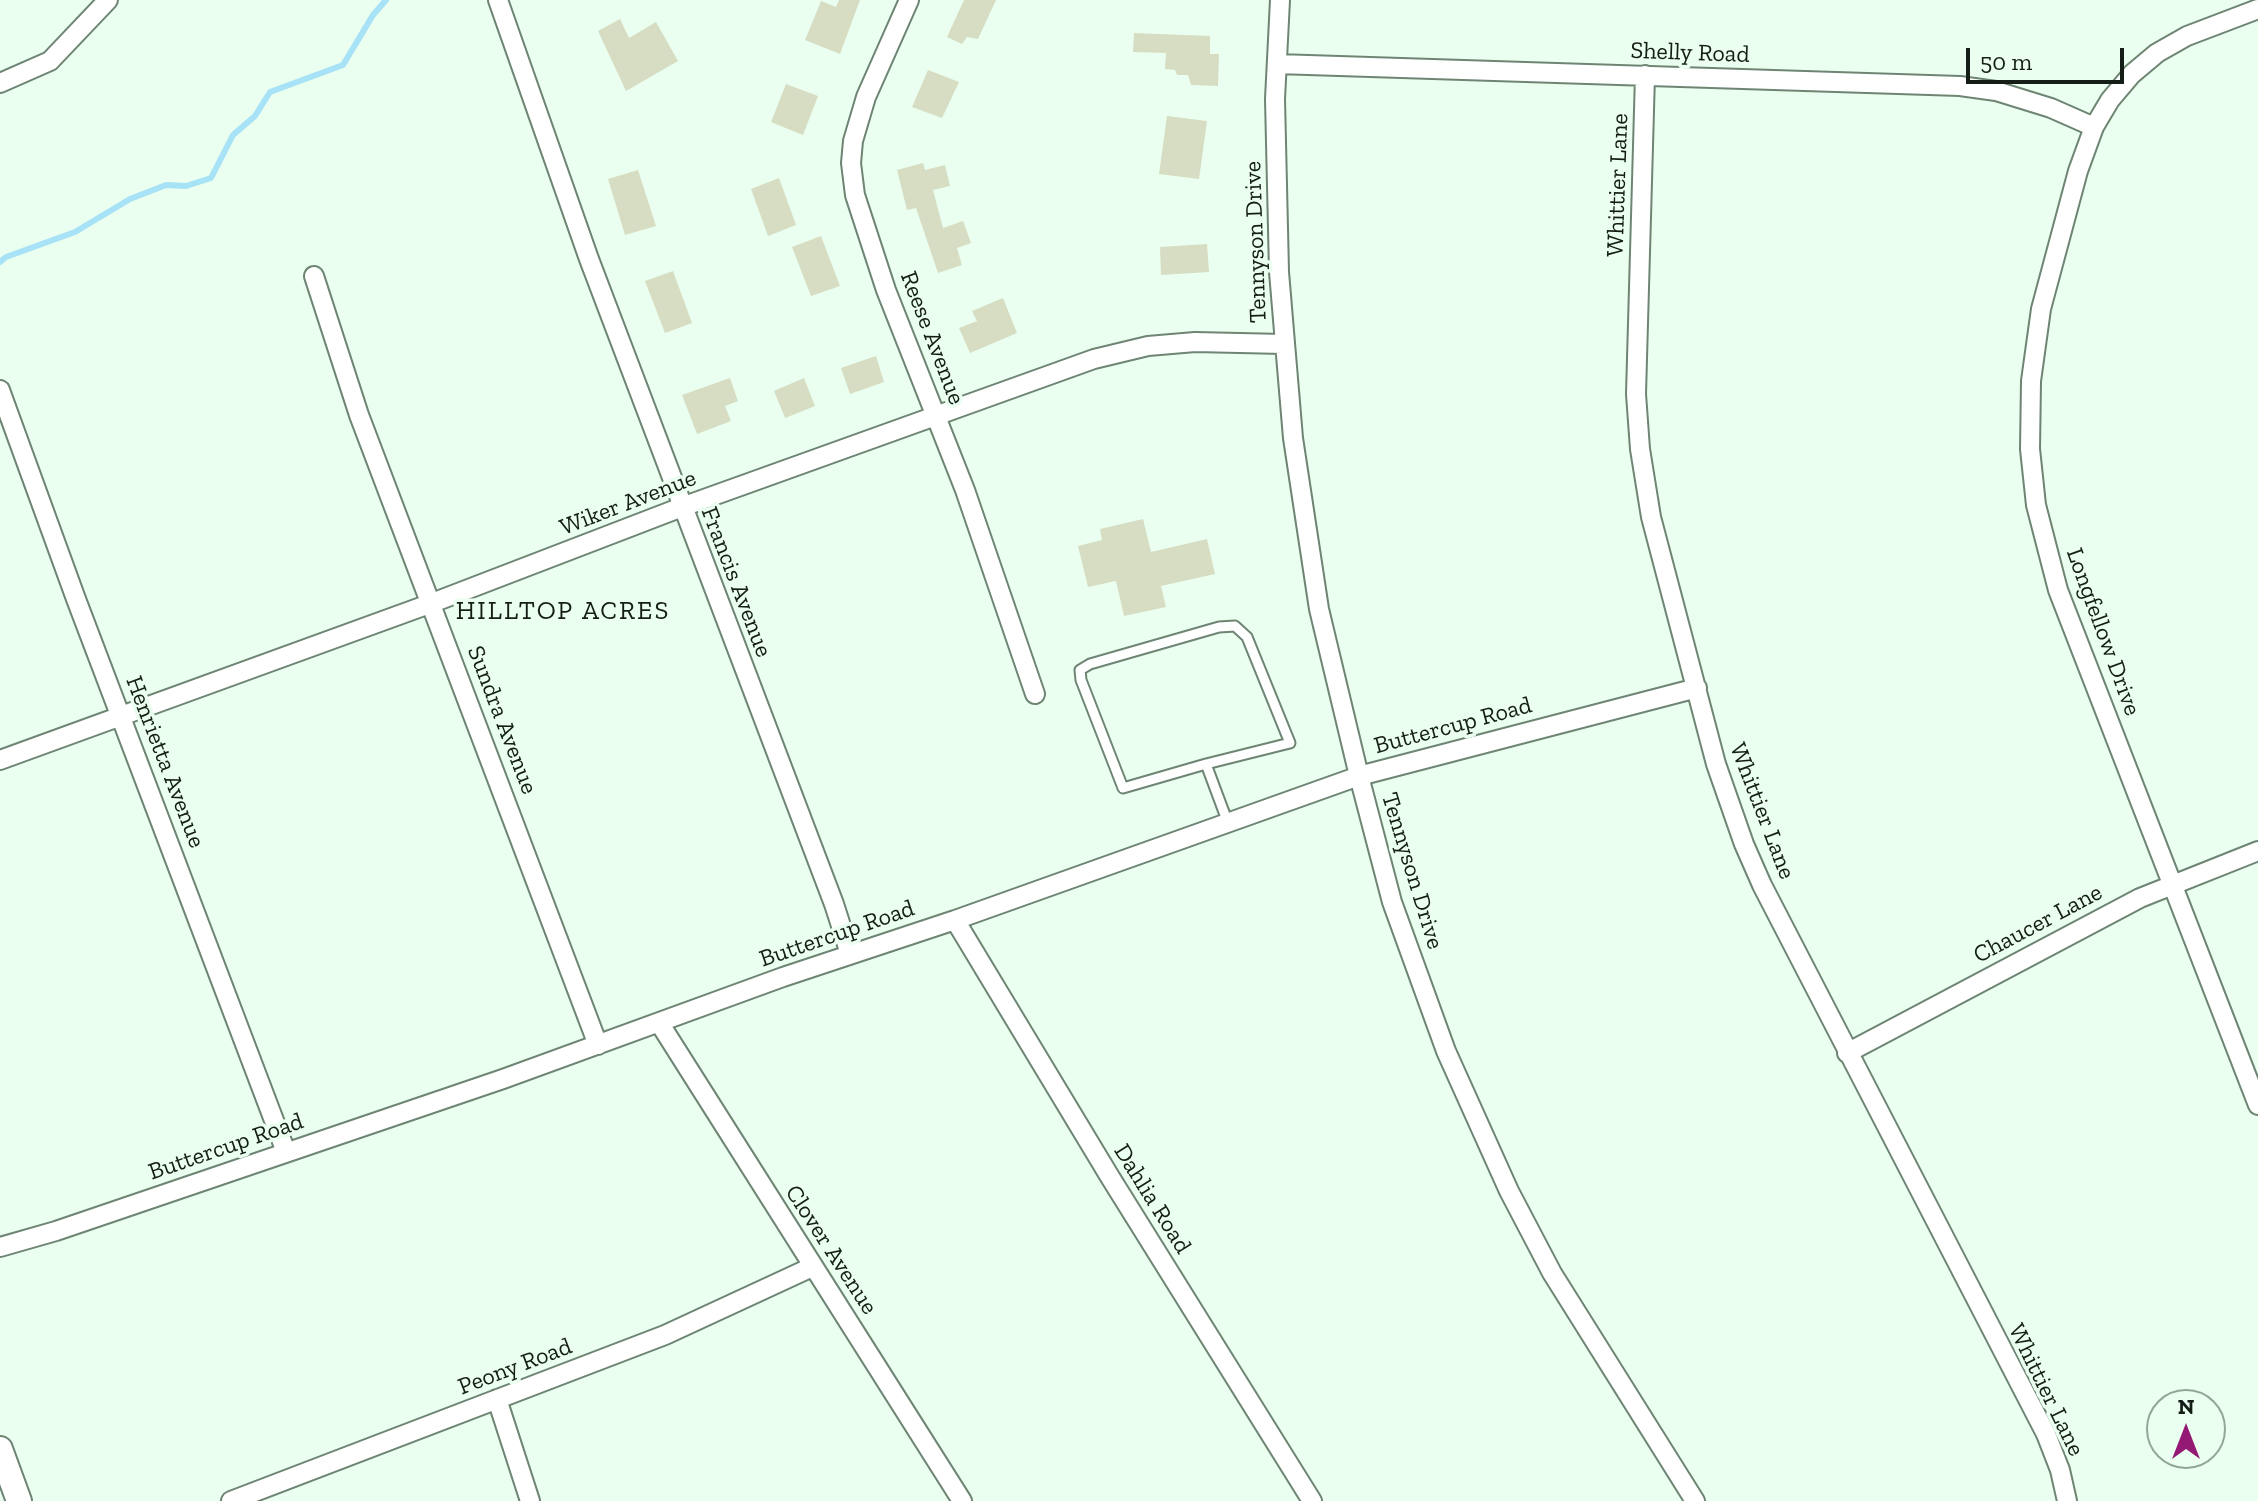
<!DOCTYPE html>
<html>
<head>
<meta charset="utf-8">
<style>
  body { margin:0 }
  #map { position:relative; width:2258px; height:1501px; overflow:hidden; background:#eaffef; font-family:"Zilla Slab",serif }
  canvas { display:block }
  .north { position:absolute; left:2146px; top:1389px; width:80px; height:80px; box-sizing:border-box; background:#eaffef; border:2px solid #94a598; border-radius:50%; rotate:0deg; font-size:22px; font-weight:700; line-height:32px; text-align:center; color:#141d16 }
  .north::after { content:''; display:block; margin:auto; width:28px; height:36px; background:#931974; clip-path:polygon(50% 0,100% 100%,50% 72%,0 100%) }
  .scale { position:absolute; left:1966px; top:48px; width:158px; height:36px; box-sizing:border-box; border:4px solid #141d16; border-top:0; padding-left:10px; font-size:24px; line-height:28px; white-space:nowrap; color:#141d16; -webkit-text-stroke:6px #eaffef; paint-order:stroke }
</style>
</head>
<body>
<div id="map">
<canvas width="2258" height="1501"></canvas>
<div class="north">N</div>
<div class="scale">50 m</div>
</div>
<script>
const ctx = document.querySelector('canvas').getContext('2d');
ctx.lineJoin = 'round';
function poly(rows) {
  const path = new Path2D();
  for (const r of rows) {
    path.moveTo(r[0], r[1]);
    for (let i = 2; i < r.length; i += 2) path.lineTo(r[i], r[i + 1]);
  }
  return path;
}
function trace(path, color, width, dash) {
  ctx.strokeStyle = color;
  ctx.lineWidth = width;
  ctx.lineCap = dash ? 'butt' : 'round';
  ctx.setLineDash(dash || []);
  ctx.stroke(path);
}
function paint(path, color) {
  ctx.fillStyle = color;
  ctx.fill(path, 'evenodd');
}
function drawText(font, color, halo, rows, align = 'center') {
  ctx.font = font + ' "Zilla Slab",serif';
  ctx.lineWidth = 7;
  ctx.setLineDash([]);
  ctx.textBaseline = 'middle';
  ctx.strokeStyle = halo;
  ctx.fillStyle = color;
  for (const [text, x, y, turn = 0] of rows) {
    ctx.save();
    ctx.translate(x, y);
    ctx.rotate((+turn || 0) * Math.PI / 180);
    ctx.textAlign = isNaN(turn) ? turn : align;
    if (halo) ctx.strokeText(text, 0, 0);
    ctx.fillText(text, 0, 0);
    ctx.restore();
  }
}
const stream = poly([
  [0,262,6,257,75,232,130,199,166,185,186,186,211,178,233,135,255,116,270,92,343,65,373,15,386,0]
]);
const building = poly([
  [839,0,860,0,840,54,805,40,821,1,836,7],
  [964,0,996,0,978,39,967,37,962,44,947,37],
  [620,19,629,38,656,22,678,61,626,91,598,31],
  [1134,33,1210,36,1210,54,1219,54,1218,86,1191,85,1188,75,1177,75,1175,70,1165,69,1166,53,1133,52],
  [928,70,959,82,942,118,912,107],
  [786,84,818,96,803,135,771,122],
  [1167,116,1207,121,1199,179,1159,174],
  [923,163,925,170,945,165,950,186,933,190,943,228,963,221,971,243,957,248,962,265,938,273,916,208,907,210,897,170],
  [638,170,656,226,625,235,608,179],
  [779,178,796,225,768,236,751,189],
  [821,236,840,286,811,296,792,247],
  [1207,244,1209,272,1161,275,1160,247],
  [673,271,692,323,665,333,645,281],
  [1003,298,1017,333,970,353,959,328,977,321,972,311],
  [876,356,884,382,850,394,841,368],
  [730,378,738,401,725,406,731,421,697,434,682,395],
  [804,378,815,406,785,418,774,391],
  [1143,519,1151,552,1207,539,1215,574,1161,586,1166,607,1124,616,1116,581,1088,587,1078,546,1102,540,1100,529]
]);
const service = poly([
  [1206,764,1123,788,1081,680,1080,670,1090,664,1219,627,1235,626,1247,637,1290,743,1206,764,1228,823]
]);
const minor = poly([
  [498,0,589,259,834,904,850,954],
  [909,0,866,97,853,141,851,163,855,195,886,290,965,490,1035,694],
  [1280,0,1275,99,1279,272,1293,438,1319,609,1359,776,1392,902,1446,1051,1509,1191,1552,1273,1695,1501],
  [2258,9,2187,36,2157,53,2132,74,2110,100,2094,127,2078,171,2041,309,2031,381,2030,449,2036,505,2058,590,2258,1105],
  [1277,64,1960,86,1996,91,2051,108,2094,127],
  [1645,75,1636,394,1640,449,1651,517,1716,764,1744,844,1762,885,2046,1434,2060,1470,2067,1501],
  [0,83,50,61,108,0],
  [314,276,359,415,598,1045],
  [0,390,76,599,286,1152],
  [0,760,432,603,682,507,1094,359,1148,346,1195,342,1284,344],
  [955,920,1110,1177,1312,1501],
  [660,1024,962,1501],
  [1847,1053,2140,898,2258,851],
  [0,1247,56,1231,503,1079,783,977,955,920,1359,776,1697,688],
  [497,1399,530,1501],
  [231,1501,665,1335,812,1267]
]);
const secondary = poly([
  [0,1449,19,1501]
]);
const streetNames = [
  ["Shelly Road",1690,53,2],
  ["Whittier Lane",1618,185,-88],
  ["Tennyson Drive",1256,242,-92],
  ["Reese Avenue",932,338,69],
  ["Wiker Avenue",628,503,-21],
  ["Francis Avenue",736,582,69],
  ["Longfellow Drive",2103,632,70],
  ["Sundra Avenue",502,720,69],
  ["Buttercup Road",1453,726,-15],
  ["Henrietta Avenue",165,762,69],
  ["Whittier Lane",1762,811,69],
  ["Tennyson Drive",1412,871,73],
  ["Chaucer Lane",2038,924,-28],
  ["Buttercup Road",837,934,-19],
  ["Buttercup Road",226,1147,-19],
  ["Dahlia Road",1152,1199,58],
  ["Clover Avenue",831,1250,57],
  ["Peony Road",515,1367,-21],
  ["Whittier Lane",2046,1390,64]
];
const neighbourhoodNames = [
  ["HILLTOP ACRES",563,612]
];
trace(stream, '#a7e2f7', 6);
paint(building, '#d6ddc2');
trace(service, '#6e8574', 13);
trace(minor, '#6e8574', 22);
trace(secondary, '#6e8574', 28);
trace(service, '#fff', 9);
trace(minor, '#fff', 18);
trace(secondary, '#fff', 24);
drawText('24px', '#141d16', '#eaffef', streetNames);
ctx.letterSpacing = '2px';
drawText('26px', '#141d16', '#eaffef', neighbourhoodNames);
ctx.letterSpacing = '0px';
</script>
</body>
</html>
